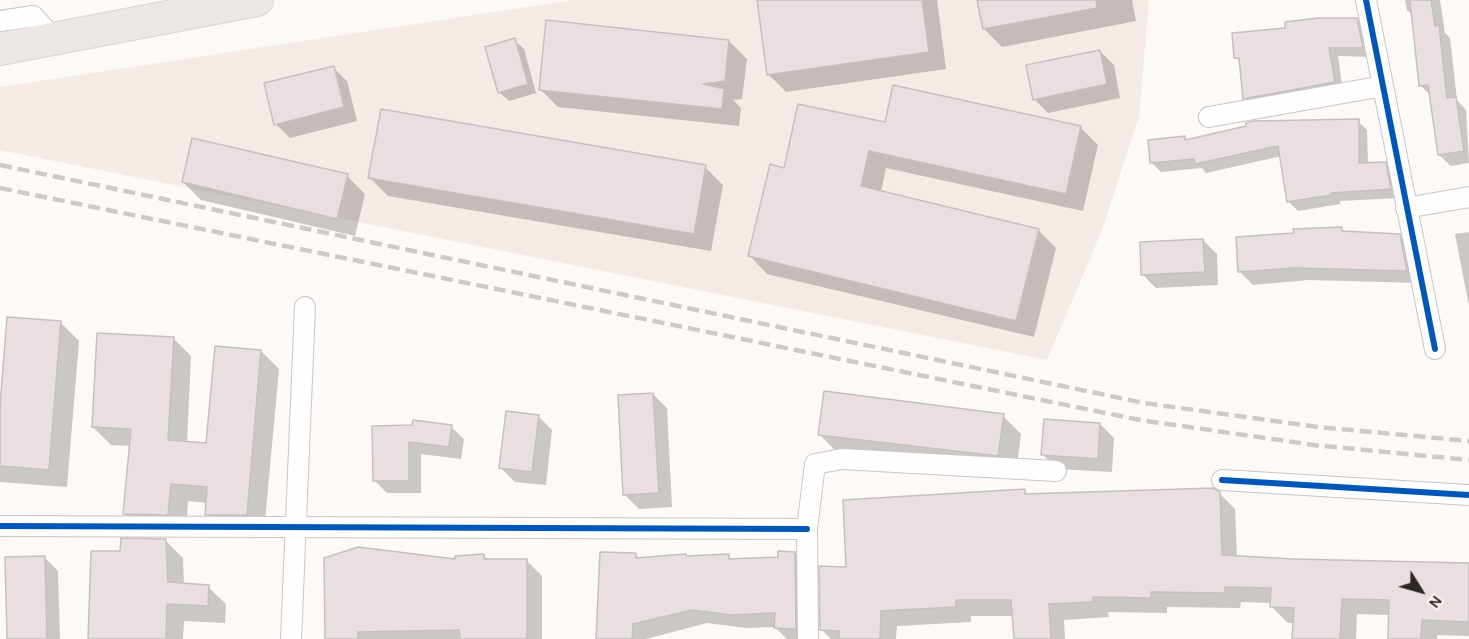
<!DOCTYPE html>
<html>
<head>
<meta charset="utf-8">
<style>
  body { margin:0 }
  #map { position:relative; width:1469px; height:639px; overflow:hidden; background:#fdf9f7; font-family:Karla,sans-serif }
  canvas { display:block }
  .north { position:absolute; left:1391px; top:561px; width:60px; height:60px; -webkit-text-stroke:4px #fff8f5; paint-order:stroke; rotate:127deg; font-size:16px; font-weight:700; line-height:24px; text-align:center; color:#2d2724 }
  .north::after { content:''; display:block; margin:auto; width:21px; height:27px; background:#2d2724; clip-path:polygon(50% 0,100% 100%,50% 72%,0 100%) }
</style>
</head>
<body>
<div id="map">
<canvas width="1469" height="639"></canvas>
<div class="north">N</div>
</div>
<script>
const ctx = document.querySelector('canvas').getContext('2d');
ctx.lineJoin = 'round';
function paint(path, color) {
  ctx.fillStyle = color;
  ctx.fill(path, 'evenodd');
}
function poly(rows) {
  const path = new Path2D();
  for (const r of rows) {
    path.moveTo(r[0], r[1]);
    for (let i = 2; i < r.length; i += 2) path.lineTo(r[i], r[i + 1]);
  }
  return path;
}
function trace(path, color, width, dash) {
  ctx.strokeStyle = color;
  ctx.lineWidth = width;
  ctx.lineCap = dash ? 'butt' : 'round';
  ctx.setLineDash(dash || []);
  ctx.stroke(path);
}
const built = poly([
  [573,0,1149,0,1139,117,1102,230,1047,360,0,150,0,87]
]);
const shadow = poly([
  [758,0,937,0,946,69,786,92,768,74],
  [979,0,1132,0,1136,21,1002,47,984,29],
  [1405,0,1440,0,1445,33,1450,38,1457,100,1466,110,1469,163,1451,166,1439,155,1431,96,1421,86,1414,16,1407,10],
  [1357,20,1366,29,1372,57,1338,56,1343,91,1254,107,1245,98,1241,63,1236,58],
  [514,40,524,49,536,93,509,101,499,92],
  [729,41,747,59,742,99,733,100,741,108,739,126,558,107,540,89],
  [1100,51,1114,65,1120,98,1048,113,1034,99],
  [333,67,347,81,357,121,290,138,276,124],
  [1358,121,1367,130,1368,164,1385,163,1395,173,1400,198,1340,201,1340,204,1298,211,1289,202,1282,156,1206,173,1202,168,1161,172,1152,163,1184,138,1187,141],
  [886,124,1080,127,1098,145,1083,211,886,168,881,192,1038,230,1056,248,1034,337,767,274,750,256,785,170],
  [705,167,723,185,711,251,388,196,370,178],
  [347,176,365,194,355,236,201,200,183,182],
  [1342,229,1346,233,1399,236,1412,248,1419,283,1308,280,1253,285,1240,272],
  [1469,232,1469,306,1455,234],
  [1203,240,1217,254,1218,285,1156,288,1142,274],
  [61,323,79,341,67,487,0,482,0,420],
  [173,338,191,356,187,443,207,444,261,351,279,369,264,532,224,532,206,514,207,503,188,501,186,532,143,532,125,514,131,446,111,445,93,427],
  [653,394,667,408,672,507,639,509,625,495],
  [538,416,552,430,546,485,515,482,501,468],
  [1003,416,1021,434,1016,473,838,453,820,435],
  [1100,424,1114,438,1112,472,1057,469,1043,455],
  [374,427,451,427,464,439,461,459,421,454,421,493,387,493,374,480],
  [1024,491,1029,496,1219,493,1235,509,1237,557,1469,564,1469,636,1437,635,1437,639,1389,639,1390,615,1357,614,1356,639,1294,639,1294,623,1288,623,1272,607,1272,603,1241,602,1240,608,1167,607,1167,613,1108,612,1109,617,1064,620,1065,639,1015,639,1014,616,971,616,971,622,897,626,896,639,831,639,821,629,848,569],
  [165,540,183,558,184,585,208,587,226,604,225,623,184,621,183,639,89,639],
  [795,553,808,567,809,639,787,639,775,627,746,628,707,623,646,639,598,639,636,555,641,560,685,555,688,558,728,556,733,561,779,558],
  [484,556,489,560,527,561,542,576,542,639,326,639,457,561],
  [44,557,58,571,60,639,8,639]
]);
const building = poly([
  [757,0,922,0,929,52,767,75,757,0],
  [977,0,1096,0,1097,8,983,29,977,0],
  [1410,0,1431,0,1435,26,1439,25,1447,98,1456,97,1464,151,1438,155,1428,85,1419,86,1410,0],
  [1318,18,1357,18,1363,48,1329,48,1335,82,1243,99,1239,58,1234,58,1232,33,1285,28,1285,22,1318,18],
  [546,20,729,40,725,81,703,84,724,89,722,109,539,90,546,20],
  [515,38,528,84,498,93,485,47,515,38],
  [1100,50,1107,84,1033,100,1026,65,1100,50],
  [334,66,344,107,274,125,264,83,334,66],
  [893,85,1081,126,1066,194,869,151,861,186,1039,229,1016,321,748,256,770,164,784,168,798,104,885,122,893,85],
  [381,109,706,165,694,234,368,178,381,109],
  [1359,119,1359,163,1386,162,1391,189,1331,193,1332,195,1287,202,1278,146,1195,164,1194,159,1150,163,1148,140,1185,136,1185,140,1246,126,1246,123,1254,121,1359,119],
  [192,138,348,174,337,219,182,182,192,138],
  [1342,227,1342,231,1400,234,1407,271,1294,268,1238,272,1236,237,1294,233,1293,229,1342,227],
  [1203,239,1205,272,1141,275,1140,242,1203,239],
  [7,317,61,321,49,470,0,466,0,406,7,317],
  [97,333,174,337,168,440,206,443,215,346,261,350,247,515,205,515,207,487,171,484,168,515,123,514,131,429,92,427,97,333],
  [824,391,1004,414,998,456,818,435,824,391],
  [653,393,659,493,623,495,618,395,653,393],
  [506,411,539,415,532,472,499,468,506,411],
  [1044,419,1100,423,1098,459,1041,455,1044,419],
  [413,420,452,425,449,447,409,442,409,481,373,481,372,426,412,425,413,420],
  [1213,488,1220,492,1222,555,1293,559,1469,563,1469,622,1422,620,1421,639,1388,639,1389,600,1342,599,1340,639,1292,639,1294,608,1270,607,1271,588,1225,587,1225,593,1151,592,1151,598,1093,597,1093,602,1049,604,1051,639,1014,639,1011,600,956,600,956,607,881,611,880,639,839,639,839,631,820,630,819,566,846,567,843,500,1025,489,1025,494,1213,488],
  [121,538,166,539,168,582,209,585,208,606,167,604,166,639,88,639,91,551,120,551,121,538],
  [358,547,455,559,455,556,484,554,484,559,527,559,527,639,460,639,459,630,358,632,358,639,325,639,324,558,358,547],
  [778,551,795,552,796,629,774,628,775,613,731,615,692,610,633,624,632,639,596,639,600,552,636,553,636,558,686,554,686,556,729,554,729,559,778,557,778,551],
  [45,556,47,639,7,639,5,557,45,556]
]);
const street = poly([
  [1366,0,1435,349],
  [0,21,33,16,53,38],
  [1209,117,1383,86],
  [1406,208,1469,197],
  [1222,480,1469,495],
  [0,526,807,529],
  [291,639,305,307],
  [808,639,807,529,815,464,842,459,1056,471]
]);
const primary = poly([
  [0,49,257,0]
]);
const rail = poly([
  [0,165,1144,403,1318,427,1469,441],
  [0,188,1140,420,1314,445,1469,460]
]);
const cycleway = poly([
  [1366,0,1435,349],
  [1222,480,1469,495],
  [0,526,807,529]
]);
paint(built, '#f4ebe6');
paint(shadow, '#0003');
paint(building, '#e9dfe1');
trace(building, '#c5c0c0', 1.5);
trace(street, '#cac5c3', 22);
trace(primary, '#d8d6d4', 34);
trace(street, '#fffefe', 20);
trace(primary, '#ece6e4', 32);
trace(rail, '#cdcbca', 4.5, [12, 6]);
trace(cycleway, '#0057b8', 6);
</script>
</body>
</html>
